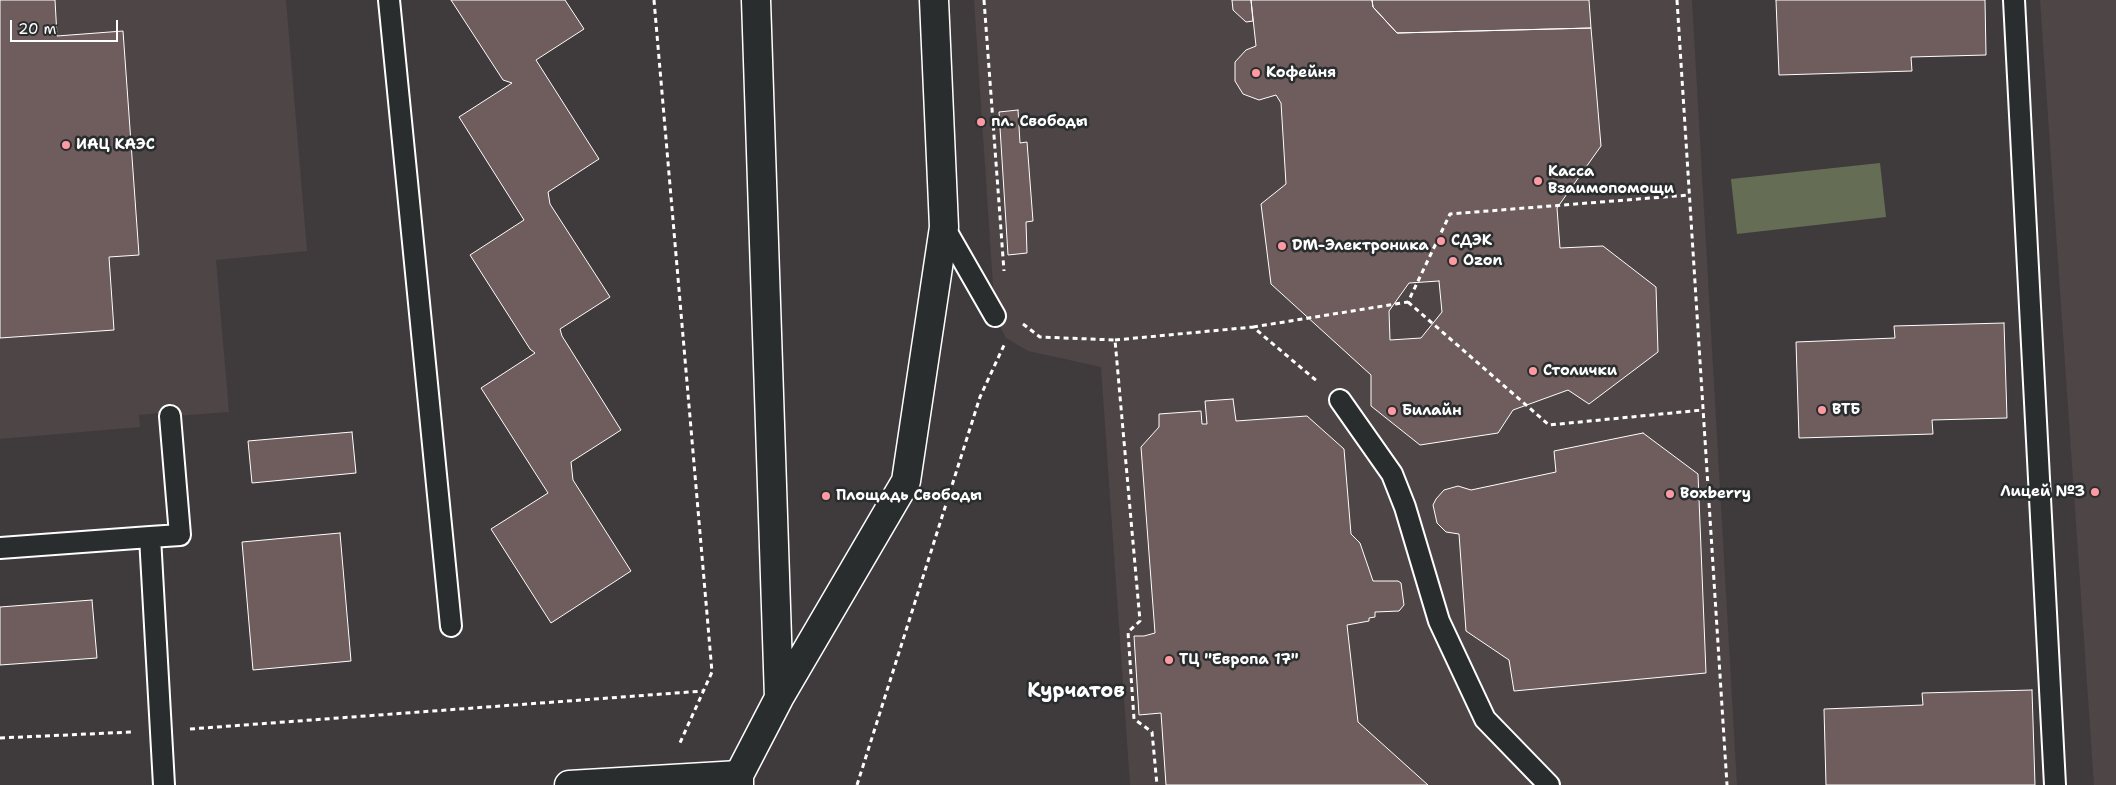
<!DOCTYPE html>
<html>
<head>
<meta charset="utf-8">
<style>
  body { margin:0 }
  #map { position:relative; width:2116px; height:785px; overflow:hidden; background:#3f3b3c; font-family:"Shantell Sans",sans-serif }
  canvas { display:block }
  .scale { position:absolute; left:10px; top:20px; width:108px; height:22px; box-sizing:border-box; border:2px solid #fff; border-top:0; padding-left:6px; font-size:15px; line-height:18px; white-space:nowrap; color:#fff; -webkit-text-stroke:4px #2a2d2e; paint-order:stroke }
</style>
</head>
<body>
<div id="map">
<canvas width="2116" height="785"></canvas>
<div class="scale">20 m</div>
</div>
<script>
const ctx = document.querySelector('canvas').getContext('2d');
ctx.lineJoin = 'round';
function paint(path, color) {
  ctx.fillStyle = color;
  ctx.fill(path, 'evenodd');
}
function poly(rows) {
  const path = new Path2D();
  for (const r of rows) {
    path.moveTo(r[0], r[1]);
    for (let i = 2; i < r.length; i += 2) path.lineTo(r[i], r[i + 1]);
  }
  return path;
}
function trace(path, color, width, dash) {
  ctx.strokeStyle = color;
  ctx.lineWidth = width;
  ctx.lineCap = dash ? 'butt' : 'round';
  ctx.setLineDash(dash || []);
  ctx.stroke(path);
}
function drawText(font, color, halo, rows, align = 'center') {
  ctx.font = font + ' "Shantell Sans",sans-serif';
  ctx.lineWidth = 5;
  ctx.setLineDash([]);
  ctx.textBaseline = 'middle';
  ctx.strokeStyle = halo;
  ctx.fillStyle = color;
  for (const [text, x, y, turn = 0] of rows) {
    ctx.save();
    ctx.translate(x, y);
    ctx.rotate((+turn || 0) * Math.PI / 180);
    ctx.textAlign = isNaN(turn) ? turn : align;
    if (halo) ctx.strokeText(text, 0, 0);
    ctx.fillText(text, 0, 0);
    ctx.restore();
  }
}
const built = poly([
  [0,0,286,0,307,251,216,260,229,412,162,417,160,413,139,415,140,427,0,439],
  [974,0,1692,0,1737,785,1130,785,1101,367,1028,351,1006,338,995,316],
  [2040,0,2116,0,2116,785,2094,785]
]);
const green = poly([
  [1880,163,1886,217,1737,234,1731,179]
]);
const building = poly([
  [0,0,55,0,57,36,123,31,139,255,109,257,114,330,0,338,0,0],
  [451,0,565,0,584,29,536,60,599,159,548,192,550,204,610,297,560,329,562,336,621,430,571,462,573,480,631,571,551,623,491,529,548,493,481,388,535,353,530,349,470,255,524,220,459,117,512,83,503,80,451,0],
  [1232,0,1251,0,1253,21,1246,22,1233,10,1232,0],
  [1251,0,1372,0,1373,7,1397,33,1591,28,1601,146,1557,208,1560,248,1603,246,1656,287,1658,352,1589,404,1568,390,1513,410,1498,433,1420,445,1371,406,1371,375,1271,284,1261,204,1286,184,1281,103,1276,95,1259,100,1243,94,1235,81,1235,62,1246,50,1256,46,1251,0],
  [1439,281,1442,312,1421,338,1390,340,1389,311,1409,283,1439,281],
  [1372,0,1589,0,1591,28,1397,33,1373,7,1372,0],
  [1776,0,1985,0,1986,55,1911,57,1912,71,1779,75,1776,0],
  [1018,110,1020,143,1027,142,1033,221,1026,222,1027,253,1008,255,999,112,1018,110],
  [2004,323,2007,418,1932,420,1933,434,1799,438,1796,342,1895,338,1894,326,2004,323],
  [1233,399,1236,421,1307,416,1344,449,1351,534,1360,543,1373,581,1398,581,1401,583,1404,605,1399,611,1375,612,1375,617,1369,618,1369,621,1347,625,1358,722,1428,785,1166,785,1161,713,1139,715,1134,636,1144,636,1155,633,1141,447,1159,427,1159,414,1201,411,1202,424,1207,424,1205,401,1233,399],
  [352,432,356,473,252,483,248,441,352,432],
  [1643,433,1698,474,1706,673,1514,691,1509,660,1466,631,1459,534,1446,532,1437,523,1433,505,1436,499,1444,490,1458,486,1471,490,1556,472,1554,451,1643,433],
  [340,533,351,661,253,670,242,542,340,533],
  [92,600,97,658,0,665,0,607,92,600],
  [2032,690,2035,785,1826,785,1824,709,1923,705,1922,693,2032,690]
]);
const path = poly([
  [654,0,712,672,679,745],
  [984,0,1004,271],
  [1677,0,1727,785],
  [1408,302,1549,425,1703,410],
  [1023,324,1040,337,1115,340,1140,621,1128,632,1134,719,1152,732,1157,785],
  [1253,327,1408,302,1450,214,1689,195],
  [1115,340,1253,327,1318,382],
  [190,729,703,691],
  [0,738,132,732],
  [857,785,980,397,1005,343]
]);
const service = poly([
  [389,0,451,626],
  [2014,0,2055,785],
  [944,227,995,316],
  [1340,400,1392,474,1405,507,1439,621,1485,719,1549,785],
  [0,548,150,537],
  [164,785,150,537,180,535,170,416]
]);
const tertiary = poly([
  [569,785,739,775]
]);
const secondary = poly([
  [756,0,779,698],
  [739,785,739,775,779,698,906,481,944,227,934,0]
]);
const markers = [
  [1256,73,5,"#ff9aa2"],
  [981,122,5,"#ff9aa2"],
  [66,145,5,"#ff9aa2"],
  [1538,181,5,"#ff9aa2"],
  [1441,241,5,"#ff9aa2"],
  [1282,246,5,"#ff9aa2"],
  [1453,261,5,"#ff9aa2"],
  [1533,371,5,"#ff9aa2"],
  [1822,410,5,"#ff9aa2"],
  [1392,411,5,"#ff9aa2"],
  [2095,492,5,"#ff9aa2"],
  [1670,494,5,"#ff9aa2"],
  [826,496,5,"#ff9aa2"],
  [1169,660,5,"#ff9aa2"]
];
const poiNames = [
  ["Кофейня",1266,73],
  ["пл. Свободы",991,122],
  ["ИАЦ КАЭС",76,145],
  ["Касса",1548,172],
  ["Взаимопомощи",1548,189],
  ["СДЭК",1451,241],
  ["DM-Электроника",1292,246],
  ["Ozon",1463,261],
  ["Столички",1543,371],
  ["ВТБ",1832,410],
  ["Билайн",1402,411],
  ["Лицей №3",2085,492,"right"],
  ["Boxberry",1680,494],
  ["Площадь Свободы",836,496],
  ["ТЦ \"Европа 17\"",1179,660]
];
const districtNames = [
  ["Курчатов",1076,692]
];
paint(built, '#4d4546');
paint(green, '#656e54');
paint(building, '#6f5c5c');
trace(building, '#fff', 1);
trace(service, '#fff', 24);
trace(tertiary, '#fff', 31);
trace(secondary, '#fff', 31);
trace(path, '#fff', 3, [5, 4]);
trace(service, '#2a2d2e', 20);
trace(tertiary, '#2a2d2e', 28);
trace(secondary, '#2a2d2e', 28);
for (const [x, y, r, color] of markers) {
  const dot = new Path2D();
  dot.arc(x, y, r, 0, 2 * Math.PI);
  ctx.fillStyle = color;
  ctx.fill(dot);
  trace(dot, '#2a2d2e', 2);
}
drawText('bold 15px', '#fff', '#2a2d2e', poiNames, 'left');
drawText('bold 20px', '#fff', '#2a2d2e', districtNames);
</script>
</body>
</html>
